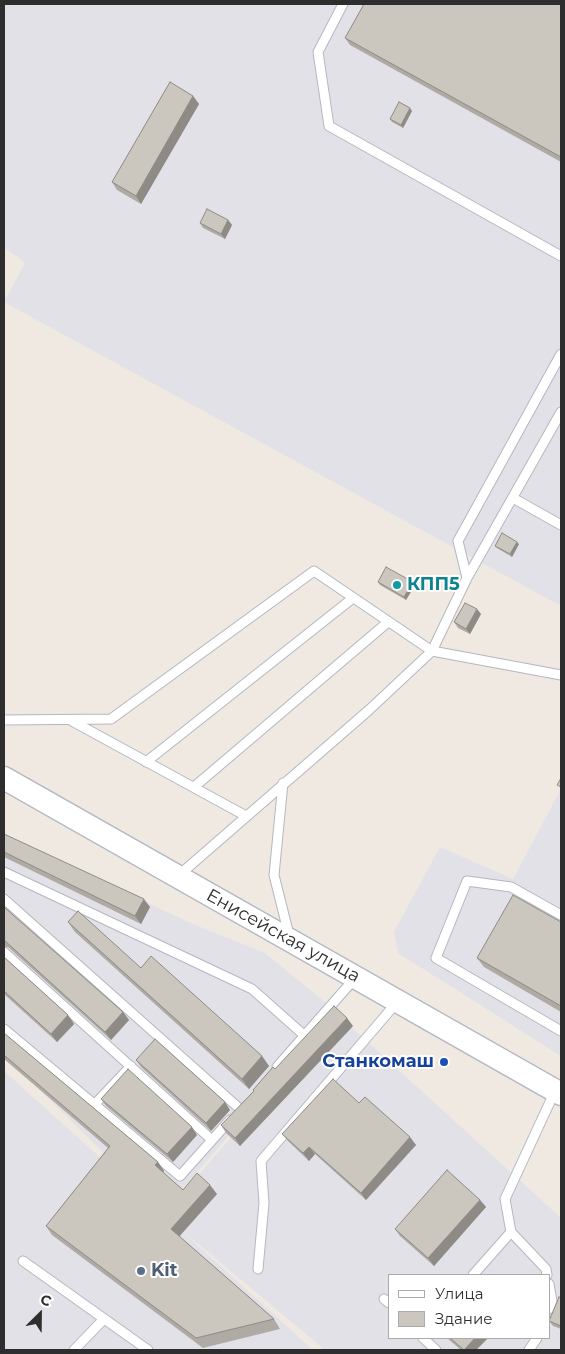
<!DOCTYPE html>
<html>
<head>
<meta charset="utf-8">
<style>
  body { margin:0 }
  #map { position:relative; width:565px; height:1354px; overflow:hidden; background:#efe9e1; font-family:Montserrat,sans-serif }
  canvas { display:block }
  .frame { position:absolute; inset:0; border:5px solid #2e2e2e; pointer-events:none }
  .legend { position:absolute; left:388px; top:1274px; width:162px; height:65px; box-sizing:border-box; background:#fff; border:1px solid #ababab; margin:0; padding:6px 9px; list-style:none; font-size:15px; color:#2e2e2e }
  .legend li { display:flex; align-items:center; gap:10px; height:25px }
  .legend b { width:25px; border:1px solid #ababab }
  .north { position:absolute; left:15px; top:1289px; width:50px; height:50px; -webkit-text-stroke:4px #fff; paint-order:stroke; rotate:23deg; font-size:14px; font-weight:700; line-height:20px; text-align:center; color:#2e2e2e }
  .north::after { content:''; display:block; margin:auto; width:18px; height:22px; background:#2e2e2e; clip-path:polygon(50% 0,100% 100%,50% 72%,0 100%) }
</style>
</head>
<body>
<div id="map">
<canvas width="565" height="1354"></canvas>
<div class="frame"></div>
<ul class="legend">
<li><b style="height:6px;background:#fff"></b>Улица</li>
<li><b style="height:14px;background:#cbc7bf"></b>Здание</li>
</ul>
<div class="north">С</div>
</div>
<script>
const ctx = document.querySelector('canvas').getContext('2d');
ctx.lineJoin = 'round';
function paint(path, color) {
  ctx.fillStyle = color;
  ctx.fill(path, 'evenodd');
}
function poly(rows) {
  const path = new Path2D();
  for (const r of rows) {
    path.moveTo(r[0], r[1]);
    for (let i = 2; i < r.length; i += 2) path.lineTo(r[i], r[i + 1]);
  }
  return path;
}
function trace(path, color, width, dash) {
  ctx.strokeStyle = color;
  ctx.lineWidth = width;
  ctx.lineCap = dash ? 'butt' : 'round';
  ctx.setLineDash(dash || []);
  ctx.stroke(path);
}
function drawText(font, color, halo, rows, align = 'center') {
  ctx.font = font + ' Montserrat,sans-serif';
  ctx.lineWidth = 4;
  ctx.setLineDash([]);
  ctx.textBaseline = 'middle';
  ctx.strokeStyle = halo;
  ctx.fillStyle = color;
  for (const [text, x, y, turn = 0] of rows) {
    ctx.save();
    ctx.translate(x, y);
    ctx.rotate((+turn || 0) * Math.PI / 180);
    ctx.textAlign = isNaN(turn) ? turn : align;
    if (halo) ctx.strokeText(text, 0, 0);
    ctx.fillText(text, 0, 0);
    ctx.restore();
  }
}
const industrial = poly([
  [4,4,561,4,561,606,4,302,25,263,4,247],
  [561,789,561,1056,398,953,394,932,440,847,513,879],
  [4,836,193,924,265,953,337,1012,163,1211,4,1055],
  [337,1014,561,1218,561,1350,325,1350,172,1222,313,1350,4,1350,4,1071,164,1215],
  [389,1275,549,1275,549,1338,389,1338]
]);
const service = poly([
  [343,4,318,52,329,126,561,256],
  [513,498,561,525],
  [467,578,458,541,561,354],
  [4,720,111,719,314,571,432,651,561,675],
  [72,721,246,816],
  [146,762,353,598],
  [283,783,274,875,289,935],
  [194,787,388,622],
  [4,872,252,989,305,1036],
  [178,876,369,710,432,651,467,578,561,412],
  [4,899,240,1109],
  [561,915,511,887,467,881,436,958,561,1031],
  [4,952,212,1140],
  [4,1029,180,1176,230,1120],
  [277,1067,356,977],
  [94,1105,131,1066],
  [23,1261,148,1350],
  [258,1269,264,1203,261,1161,398,1001],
  [473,1275,511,1232],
  [547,1275,546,1269,511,1232,505,1199,555,1091],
  [549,1284,552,1301,549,1309],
  [384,1299,389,1303],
  [423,1338,436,1350],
  [74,1350,104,1319],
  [529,1350,537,1338]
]);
const tertiary = poly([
  [4,778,561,1094]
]);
const wall = poly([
  [561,4,561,162,350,45,345,38],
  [193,96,199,104,141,204,117,190,112,182],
  [412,111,403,128,392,122,390,119],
  [228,220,232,225,225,239,203,228,200,223],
  [519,544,512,557,497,548,495,546],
  [378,582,415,585,406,600,380,585],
  [481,614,470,634,458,628,454,622],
  [4,834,150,907,141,924,4,857],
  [4,907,123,1012,129,1020,111,1040,8,947,4,947],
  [68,922,141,968,262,1056,269,1066,249,1089,75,932],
  [561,922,561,1012,484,967,477,958],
  [4,957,68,1015,74,1024,57,1042,4,994],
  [353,1026,240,1146,226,1133,221,1125,254,1091,253,1090,275,1069],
  [4,1033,158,1162,164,1171,163,1173,183,1190,217,1194,179,1236,274,1319,280,1329,203,1348,52,1235,46,1226,108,1148,4,1059],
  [136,1060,230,1110,211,1131,141,1067],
  [101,1099,197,1135,173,1162,106,1106],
  [359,1103,416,1145,366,1200,315,1154,309,1161,288,1141,282,1134],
  [480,1200,486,1207,434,1266,400,1236,395,1229],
  [561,1298,561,1329,553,1326,549,1321],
  [447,1338,488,1338,476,1350,461,1350]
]);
const shadedWall = poly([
  [193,96,199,104,141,204,136,196],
  [410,108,412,111,403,128,401,125],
  [228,220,232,225,225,239,221,234],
  [517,542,519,544,512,557,510,554],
  [413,582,415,585,406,600,404,597],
  [477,609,481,614,470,634,466,629],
  [144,899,150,907,141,924,135,916],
  [123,1012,129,1020,111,1040,105,1032],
  [68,1015,74,1024,57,1042,51,1034],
  [347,1018,353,1026,240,1146,235,1138],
  [262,1056,269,1066,249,1089,242,1079],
  [225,1102,230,1110,211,1131,206,1123],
  [192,1127,197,1135,173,1162,167,1154],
  [410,1137,416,1145,366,1200,361,1193],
  [309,1147,315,1154,309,1161,303,1153],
  [158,1162,164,1171,161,1174,155,1165],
  [210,1185,217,1194,178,1238,171,1229],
  [480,1200,486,1207,434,1266,428,1258],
  [475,1338,488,1338,476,1350,464,1350]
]);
const building = poly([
  [364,4,561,4,561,157,345,38,364,4],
  [170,82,193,96,136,196,112,182,170,82],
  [399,102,410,108,401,125,390,119,399,102],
  [207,209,228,220,221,234,200,223,207,209],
  [502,533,517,542,510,554,495,546,502,533],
  [386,567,413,582,404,597,378,582,386,567],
  [465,603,477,609,466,629,454,622,465,603],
  [561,778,561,787,557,785,561,778],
  [4,834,144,899,135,916,4,852,4,834],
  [513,895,561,922,561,1006,477,958,513,895],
  [4,907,123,1012,105,1032,4,940,4,907],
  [78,911,141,968,151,956,262,1056,242,1079,68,922,78,911],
  [4,957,68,1015,51,1034,4,991,4,957],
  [334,1006,347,1018,235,1138,221,1125,254,1091,253,1090,273,1067,275,1069,334,1006],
  [4,1033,158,1162,155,1165,183,1190,197,1173,210,1185,171,1229,274,1319,196,1338,46,1226,110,1146,4,1055,4,1033],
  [155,1039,225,1102,206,1123,136,1060,155,1039],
  [128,1069,192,1127,167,1154,101,1099,128,1069],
  [333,1079,359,1103,365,1097,410,1137,361,1193,309,1147,303,1153,282,1134,333,1079],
  [447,1170,480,1200,428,1258,395,1229,447,1170],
  [559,1297,561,1298,561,1326,549,1321,559,1297],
  [450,1338,475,1338,464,1350,450,1338]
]);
const markers = [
  [397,585,5,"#0f9aa8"],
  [444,1062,5,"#1a4fb4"],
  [141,1271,5,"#5c6f8a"]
];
const cultureNames = [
  ["КПП5",407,585]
];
const streetNames = [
  ["Енисейская улица",283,936,29]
];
const transitNames = [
  ["Станкомаш",434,1062]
];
const serviceNames = [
  ["Kit",151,1271]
];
paint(industrial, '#e3e1e8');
trace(service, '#b4b7c1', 11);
trace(tertiary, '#b4b7c1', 25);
trace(service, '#fff', 9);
trace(tertiary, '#fff', 22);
paint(wall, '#afaba4');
paint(shadedWall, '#8e8b86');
paint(building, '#cbc7bf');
trace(building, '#8e8b86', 1);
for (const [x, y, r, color] of markers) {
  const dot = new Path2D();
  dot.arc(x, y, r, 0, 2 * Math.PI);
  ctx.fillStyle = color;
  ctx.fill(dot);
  trace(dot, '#fff', 2);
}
drawText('bold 18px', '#0d838f', '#fff', cultureNames, 'left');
drawText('18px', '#2e2e2e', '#fff', streetNames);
drawText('bold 18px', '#164399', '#fff', transitNames, 'right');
drawText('bold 18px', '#4e5e75', '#fff', serviceNames, 'left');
</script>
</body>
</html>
